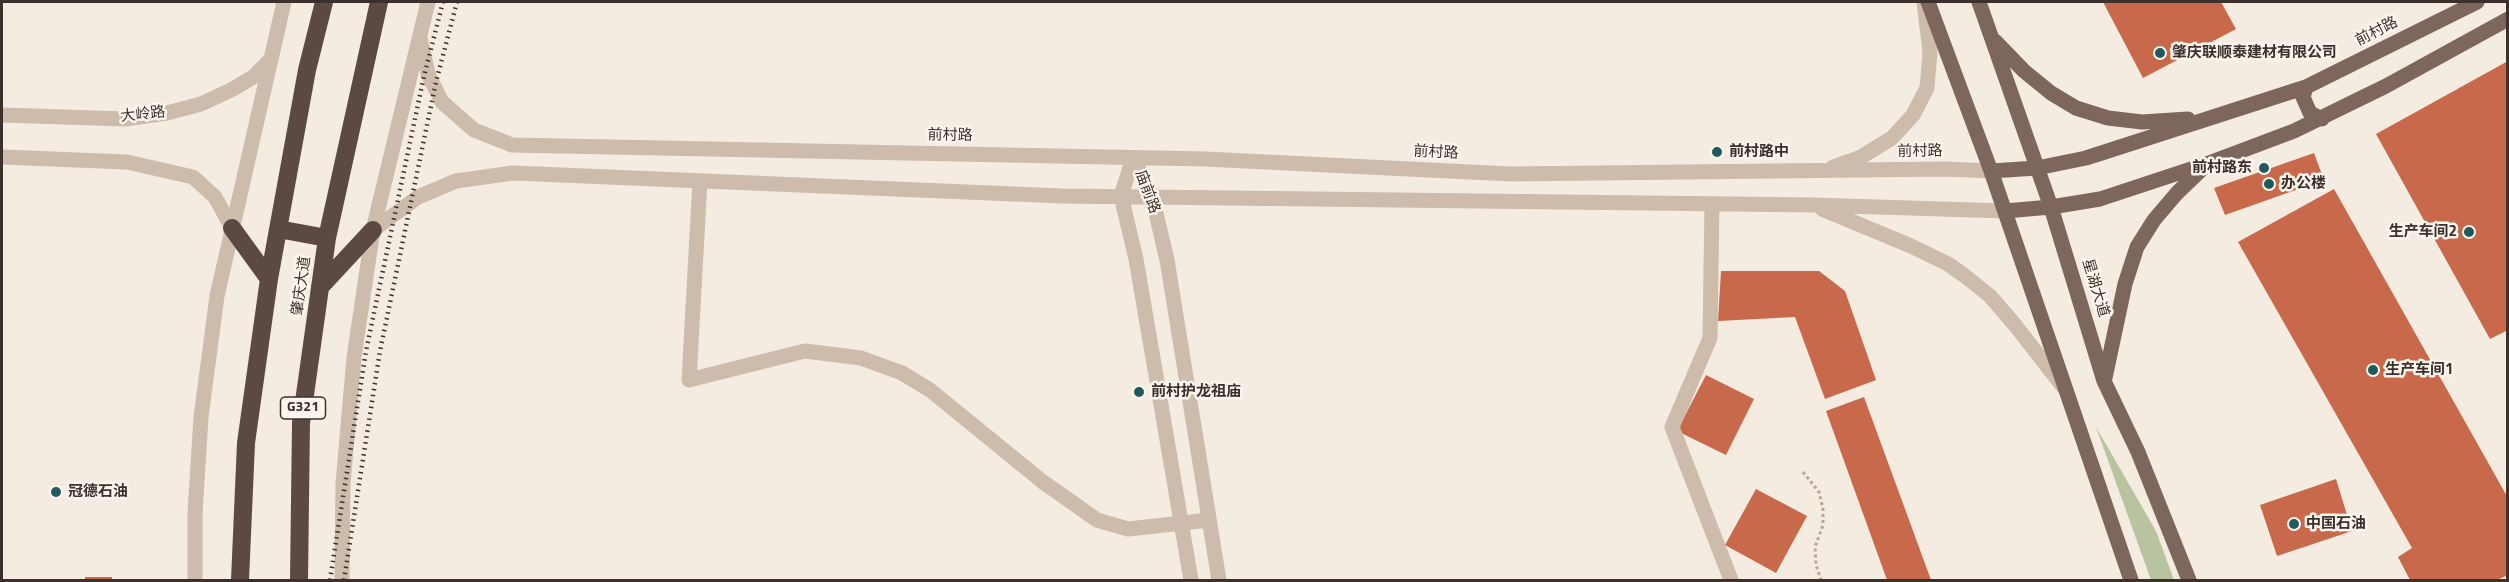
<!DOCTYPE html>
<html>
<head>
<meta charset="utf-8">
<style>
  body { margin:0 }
  #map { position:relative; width:2509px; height:582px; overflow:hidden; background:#f4ebe1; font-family:"Titillium Web",sans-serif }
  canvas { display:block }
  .frame { position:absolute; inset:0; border:3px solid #3b302b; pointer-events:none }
</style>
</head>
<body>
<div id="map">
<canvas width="2509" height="582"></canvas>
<div class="frame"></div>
</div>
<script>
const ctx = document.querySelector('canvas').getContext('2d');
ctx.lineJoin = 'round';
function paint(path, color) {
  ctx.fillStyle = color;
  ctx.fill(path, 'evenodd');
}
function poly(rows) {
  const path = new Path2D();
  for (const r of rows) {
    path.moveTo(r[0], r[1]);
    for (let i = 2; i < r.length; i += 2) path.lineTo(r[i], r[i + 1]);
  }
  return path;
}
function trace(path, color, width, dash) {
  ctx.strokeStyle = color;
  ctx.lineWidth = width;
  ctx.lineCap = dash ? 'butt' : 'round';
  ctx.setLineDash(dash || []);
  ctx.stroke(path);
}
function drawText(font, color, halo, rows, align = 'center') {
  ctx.font = font + ' "Titillium Web","Noto Sans SC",sans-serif';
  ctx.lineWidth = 5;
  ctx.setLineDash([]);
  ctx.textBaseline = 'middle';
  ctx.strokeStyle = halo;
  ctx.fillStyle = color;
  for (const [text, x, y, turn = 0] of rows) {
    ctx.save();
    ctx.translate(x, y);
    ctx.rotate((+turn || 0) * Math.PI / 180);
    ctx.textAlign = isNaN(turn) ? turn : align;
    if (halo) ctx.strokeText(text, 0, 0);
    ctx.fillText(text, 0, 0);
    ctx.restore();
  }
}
const green = poly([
  [2096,427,2156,531,2174,580,2151,580]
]);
const building = poly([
  [2103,2,2221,2,2236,29,2143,78],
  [2508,61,2508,330,2490,339,2376,134],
  [2314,153,2324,180,2225,215,2214,188],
  [2334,189,2508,498,2508,575,2497,580,2410,580,2398,557,2412,548,2238,242],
  [1721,271,1819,271,1845,291,1876,380,1825,399,1795,317,1718,321],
  [1706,375,1754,399,1726,455,1677,431],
  [1864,397,1931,580,1887,580,1826,411],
  [2336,479,2352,531,2277,556,2260,505],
  [1756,489,1807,516,1776,573,1725,545],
  [85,577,112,577,112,580,85,580]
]);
const path = poly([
  [1803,472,1819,492,1823,509,1823,525,1815,547,1816,565,1821,580]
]);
const minor = poly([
  [420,38,428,74,442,102,474,130,512,145,1205,159,1511,174,1946,169,1991,171],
  [2,115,125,119,167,113,201,104,233,89,253,77,270,60],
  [2,157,127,162,193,177,215,197,232,228],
  [1133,158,1152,196,1167,260,1219,580],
  [1133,158,1121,196,1136,259,1191,580],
  [1833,167,1861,157,1892,138,1913,115,1927,88,1930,52,1924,2],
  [700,181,689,380,805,351,861,358,902,373,930,390,1043,482,1097,520,1128,529,1209,520],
  [1712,204,1710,338,1672,427,1731,580],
  [1822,209,1911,246,1948,264,1965,276,1990,296,2015,325,2064,388],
  [373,230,418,197,456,181,513,173,1062,196,1813,205,2005,211],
  [195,580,195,513,201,417,217,296,284,2],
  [342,580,343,484,354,357,373,230,428,2]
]);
const major = poly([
  [1928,2,1991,171,2131,580],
  [1979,2,2051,207,2104,381,2138,452,2189,580],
  [1995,41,2024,71,2051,93,2076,108,2108,118,2142,122,2188,119],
  [2306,87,2303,97,2310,113,2322,119],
  [1991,171,2037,168,2086,158,2306,87,2477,2],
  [2005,211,2051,207,2100,199,2209,163,2294,131,2386,86,2508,19],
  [2105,378,2125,284,2137,247,2154,220,2177,193,2204,167]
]);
const highway = poly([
  [232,228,269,279],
  [278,229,327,238],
  [320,287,373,230],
  [240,580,246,443,269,279,307,70,324,2],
  [299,580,301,423,327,238,379,2]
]);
const rail = poly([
  [330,580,366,351,424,76,443,2],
  [344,580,380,351,436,82,457,2]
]);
const markers = [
  [2160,53,6,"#1f5a5e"],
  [1717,152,6,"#1f5a5e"],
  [2264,168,6,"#1f5a5e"],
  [2269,184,6,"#1f5a5e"],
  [2469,232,6,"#1f5a5e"],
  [2373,370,6,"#1f5a5e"],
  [1139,392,6,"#1f5a5e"],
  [56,492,6,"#1f5a5e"],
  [2294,524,6,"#1f5a5e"]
];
const shields = [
  [303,408,45]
];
const shieldNames = [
  ["G321",303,408]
];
const streetNames = [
  ["前村路",2377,32,-27],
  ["大岭路",143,115,-6],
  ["前村路",950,136,1],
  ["前村路",1920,152,-1],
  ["前村路",1436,153,3],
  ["庙前路",1147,192,70],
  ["肇庆大道",302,286,-82],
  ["星湖大道",2095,288,73]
];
const poiNames = [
  ["肇庆联顺泰建材有限公司",2172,53],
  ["前村路中",1729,152],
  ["前村路东",2252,168,"right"],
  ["办公楼",2281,184],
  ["生产车间2",2457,232,"right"],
  ["生产车间1",2385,370],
  ["前村护龙祖庙",1151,392],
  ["冠德石油",68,492],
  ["中国石油",2306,524]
];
paint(green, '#b8c4a0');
paint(building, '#c8694b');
trace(path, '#b9a596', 3, [3, 3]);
trace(minor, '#cdbbac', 15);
trace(major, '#7d675c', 15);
trace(highway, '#5c4a42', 18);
trace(rail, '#3b302b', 4.5, [1.5, 4.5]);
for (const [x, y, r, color] of markers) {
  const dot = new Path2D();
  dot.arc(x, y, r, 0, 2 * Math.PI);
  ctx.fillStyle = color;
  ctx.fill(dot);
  trace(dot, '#fbf5ee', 2);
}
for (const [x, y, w] of shields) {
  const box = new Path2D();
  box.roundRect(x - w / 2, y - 11, w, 22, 4.5);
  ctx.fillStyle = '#fbf5ee';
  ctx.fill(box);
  trace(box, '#3b302b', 1.5);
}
drawText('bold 14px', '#3b302b', null, shieldNames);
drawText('15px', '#3b302b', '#fbf5ee', streetNames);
drawText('bold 15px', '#3b302b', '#fbf5ee', poiNames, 'left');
</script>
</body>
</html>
